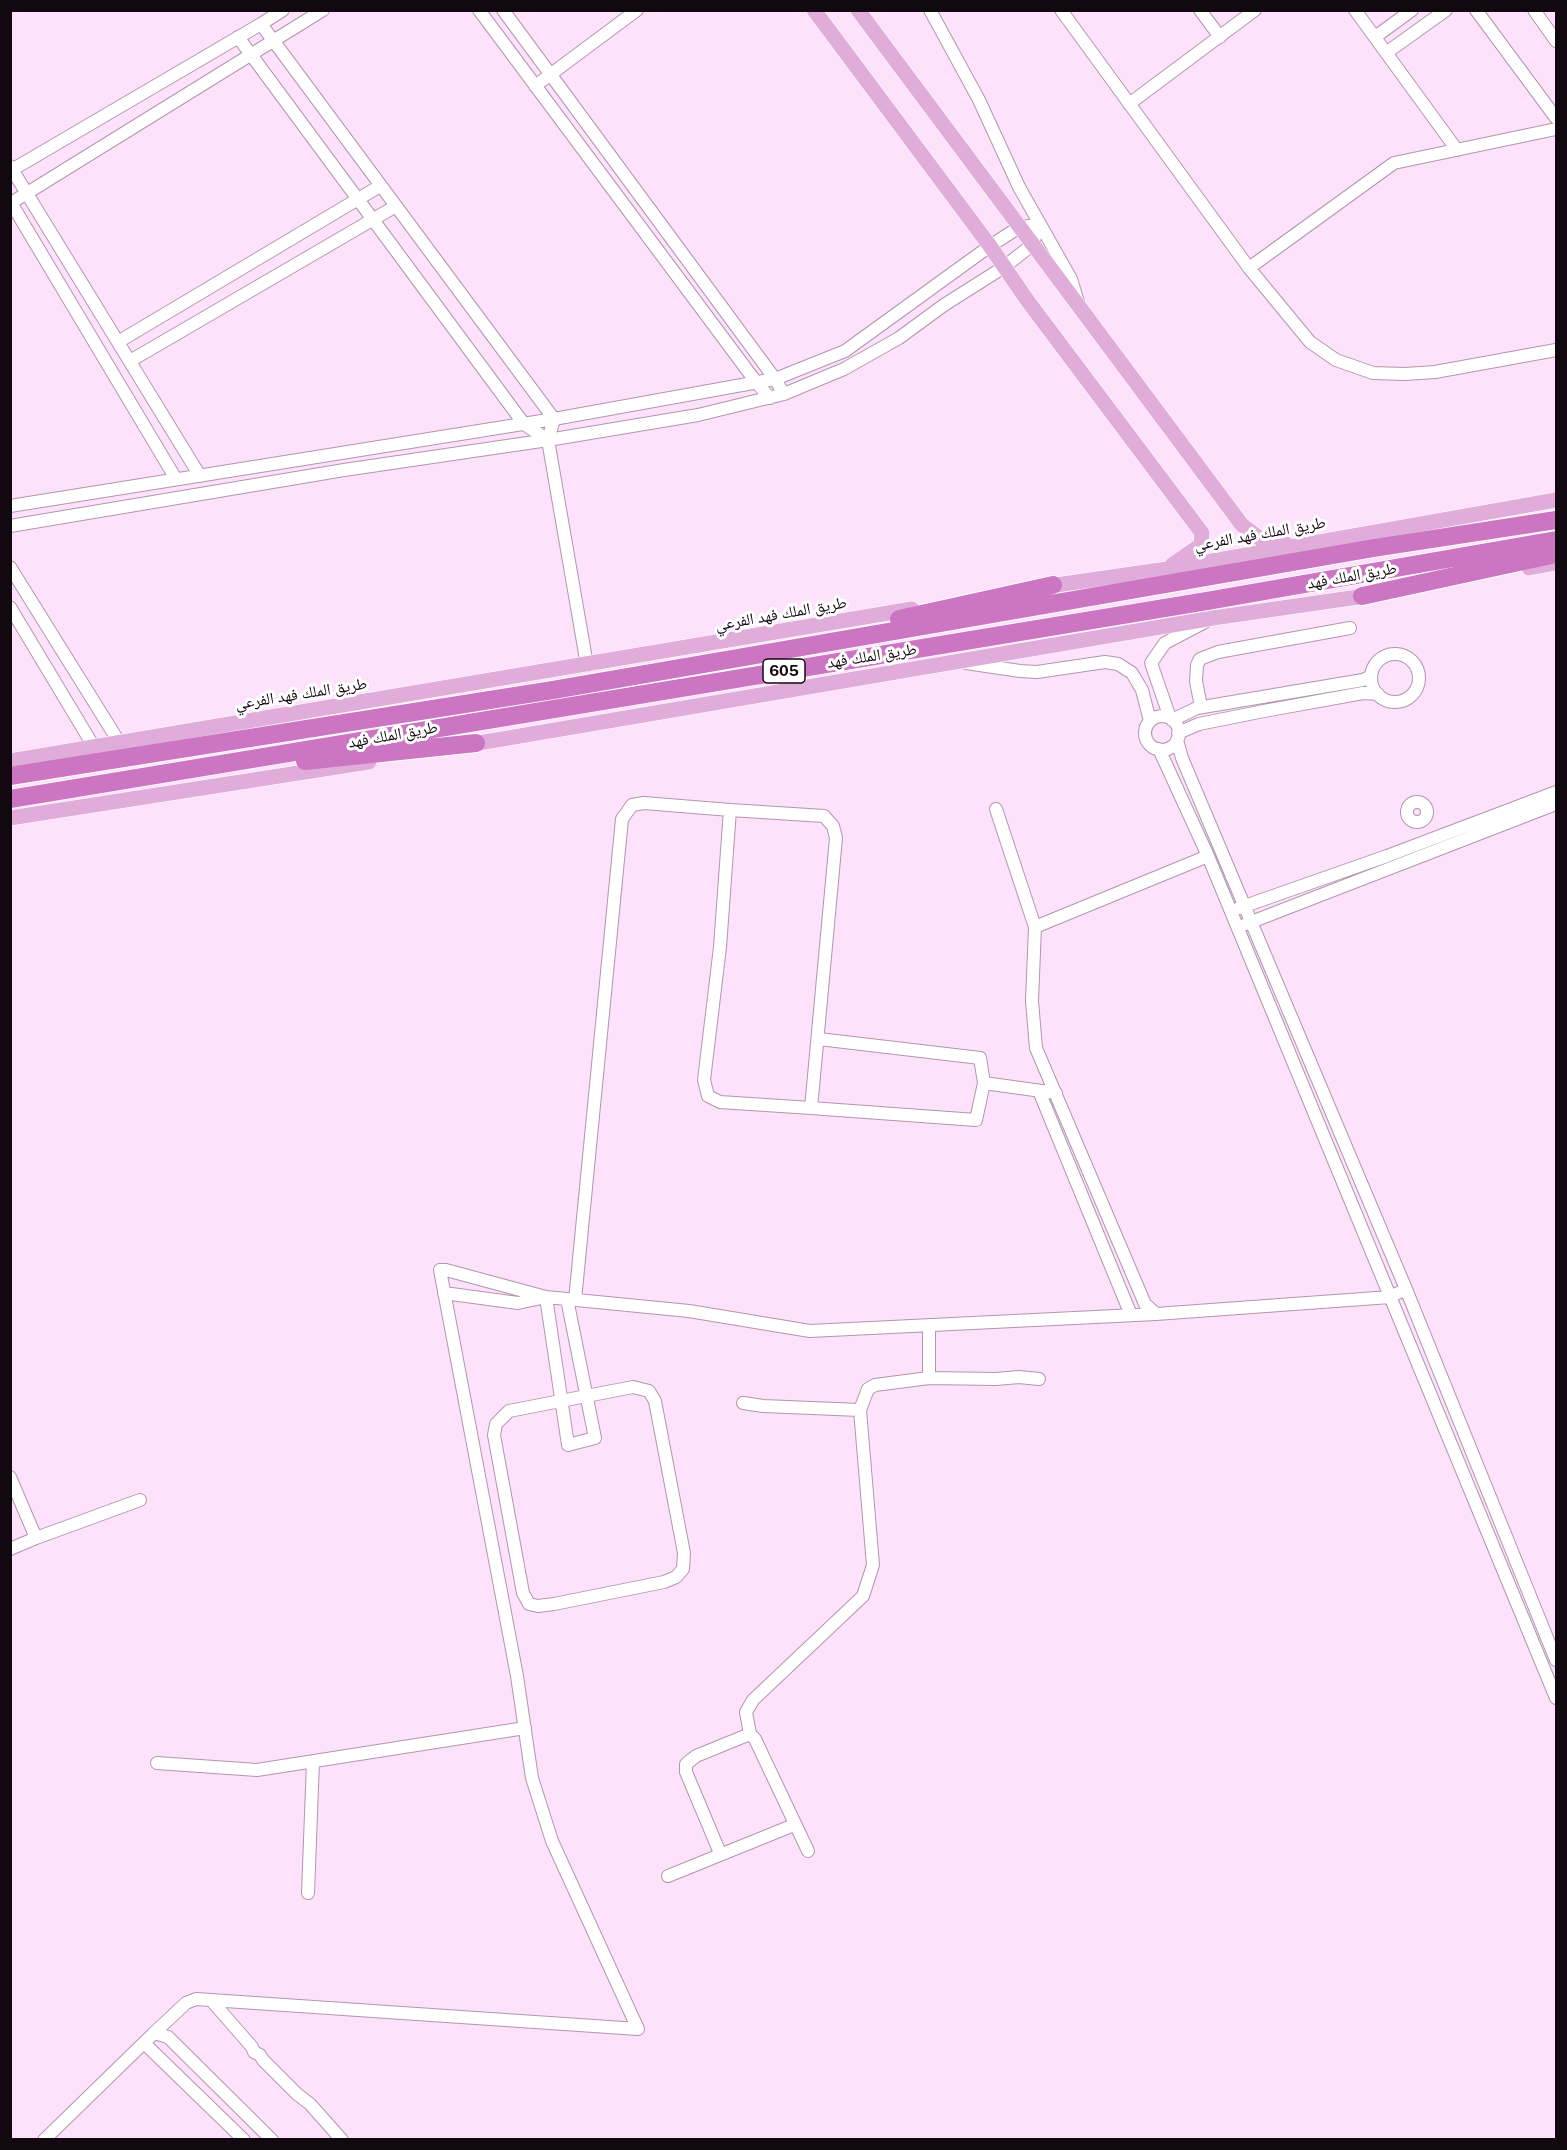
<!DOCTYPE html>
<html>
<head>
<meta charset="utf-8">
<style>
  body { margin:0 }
  #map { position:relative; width:1567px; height:2150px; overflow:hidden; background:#fee1fa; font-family:"Public Sans",sans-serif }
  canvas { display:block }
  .frame { position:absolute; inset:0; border:12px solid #120810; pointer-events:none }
</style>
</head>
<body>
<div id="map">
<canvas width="1567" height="2150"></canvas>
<div class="frame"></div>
</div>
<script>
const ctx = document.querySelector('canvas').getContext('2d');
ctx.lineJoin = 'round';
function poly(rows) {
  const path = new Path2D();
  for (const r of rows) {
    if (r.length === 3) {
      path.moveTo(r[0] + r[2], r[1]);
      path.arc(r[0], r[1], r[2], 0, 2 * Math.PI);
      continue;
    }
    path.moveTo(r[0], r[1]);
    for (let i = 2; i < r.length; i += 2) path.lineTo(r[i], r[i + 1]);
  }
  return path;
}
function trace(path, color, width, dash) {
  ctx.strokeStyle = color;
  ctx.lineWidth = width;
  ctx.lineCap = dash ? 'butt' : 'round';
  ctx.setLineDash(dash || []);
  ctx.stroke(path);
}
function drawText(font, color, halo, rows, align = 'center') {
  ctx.font = font + ' "Public Sans","Noto Naskh Arabic",sans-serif';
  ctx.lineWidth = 6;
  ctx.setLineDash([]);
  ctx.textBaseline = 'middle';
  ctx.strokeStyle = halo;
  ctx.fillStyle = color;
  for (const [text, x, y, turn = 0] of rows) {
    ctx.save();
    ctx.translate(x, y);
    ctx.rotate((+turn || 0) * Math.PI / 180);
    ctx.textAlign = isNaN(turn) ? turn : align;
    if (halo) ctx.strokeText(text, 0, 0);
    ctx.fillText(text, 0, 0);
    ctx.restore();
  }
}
const minor = poly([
  [479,10,756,382,770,398],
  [503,10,775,379,784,394],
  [930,10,979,100,1019,187,1071,279,1078,302],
  [1061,10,1249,268],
  [1200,10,1220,37],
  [1355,10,1457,150],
  [1476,10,1556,118],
  [1534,10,1556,41],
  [261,24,283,10],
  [238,37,524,424,548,440],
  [1375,37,1412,10],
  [1386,53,1446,10],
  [535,86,637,10],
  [1129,104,1255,10],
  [1556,129,1394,163,1249,268,1310,342,1336,360,1373,373,1405,374,1435,372,1556,350],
  [10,166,200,476],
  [10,171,261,24,554,419,548,440,587,665],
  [10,201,176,479],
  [11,203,323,10],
  [118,342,380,186],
  [130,361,396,206],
  [10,506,554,419,775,379,845,351,990,246,1018,228,1040,224,1032,245,1004,267,944,305,899,338,844,369,784,394,698,415,548,440,344,470,10,526],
  [10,567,119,742],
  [10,607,94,747],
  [1395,678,24],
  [966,663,1020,671,1037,672,1105,662,1118,664,1132,673,1142,690,1150,721],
  [1201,707,1196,681,1197,665,1200,659,1218,652,1350,628],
  [1162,733,17],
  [1170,718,1151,663,1165,643,1205,622],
  [1172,720,1197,708,1363,680,1371,676],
  [1178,733,1199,724,1264,711,1363,693,1378,694],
  [1177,740,1182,758,1406,1289,1556,1660],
  [1159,749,1208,856,1556,1698],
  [1417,812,10],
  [996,809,1035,927],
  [730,810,720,947,704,1080,708,1096,720,1102,811,1108],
  [1208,856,1035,927,1032,1001,1036,1048,1145,1304,1156,1314,1390,1297,1406,1289],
  [1239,908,1387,856,1556,792],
  [1246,924,1556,804],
  [819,1039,980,1058,984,1083],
  [1039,1091,1131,1315],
  [444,1293,518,1303,546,1297,568,1445,595,1438,567,1299],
  [575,1300,622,819,632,805,644,803,730,810,824,816,833,826,836,838,811,1108,976,1120,984,1083,1056,1093],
  [929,1378,929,1325],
  [633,1387,649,1391,655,1401,684,1553,683,1569,676,1577,664,1582,554,1604,538,1606,529,1604,523,1593,494,1435,496,1424,509,1411,633,1387],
  [743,1403,763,1406,860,1410],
  [10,1477,36,1538,10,1549],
  [36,1538,140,1500],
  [157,1763,257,1770,525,1728],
  [808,1851,755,1739,750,1734,746,1712,753,1700,863,1596,873,1565,860,1410,868,1389,875,1385,929,1378,996,1379,1019,1377,1039,1379],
  [720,1853,686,1772,686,1764,696,1756,750,1734],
  [668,1876,794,1825],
  [308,1893,313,1761],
  [211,2000,252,2047,254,2052,260,2055,263,2060,297,2094,310,2104,342,2140],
  [154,2033,186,2003,196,1999,638,2029,552,1841,532,1778,517,1676,440,1270,446,1270,546,1297,689,1311,810,1331,1156,1314],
  [144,2043,244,2140],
  [44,2140,154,2033,168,2037,272,2140]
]);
const major = poly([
  [814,10,990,246,1027,300,1202,533,1201,545,1172,565],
  [858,10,1242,525,1262,540,1286,544],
  [1529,568,1556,563],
  [1042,587,1167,569,1556,500],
  [467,745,1213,618,1372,595],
  [10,761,912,609],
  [10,818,369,762]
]);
const highway = poly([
  [1362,596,1556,554],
  [899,619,1053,585],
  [305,761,476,743],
  [10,776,553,690,1374,548,1556,520],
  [10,799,1207,601,1556,540]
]);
const shields = [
  [784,671,42]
];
const shieldNames = [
  ["605",784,671]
];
const streetNames = [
  ["طريق الملك فهد الفرعي",1260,534,-10],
  ["طريق الملك فهد",1352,576,-10],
  ["طريق الملك فهد الفرعي",781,614,-10],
  ["طريق الملك فهد",872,656,-9],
  ["طريق الملك فهد الفرعي",301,694,-9],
  ["طريق الملك فهد",393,735,-10]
];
trace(minor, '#b196ae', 14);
trace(major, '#fff', 16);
trace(highway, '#fff', 20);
trace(minor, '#fff', 12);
trace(major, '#e0addb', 15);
trace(highway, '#cc76c3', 18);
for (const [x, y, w] of shields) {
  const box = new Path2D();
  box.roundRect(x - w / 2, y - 12, w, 24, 4.5);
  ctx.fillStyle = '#fff';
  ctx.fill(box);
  trace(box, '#120810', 1.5);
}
drawText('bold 15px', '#120810', null, shieldNames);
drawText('16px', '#120810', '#fff', streetNames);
</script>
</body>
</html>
